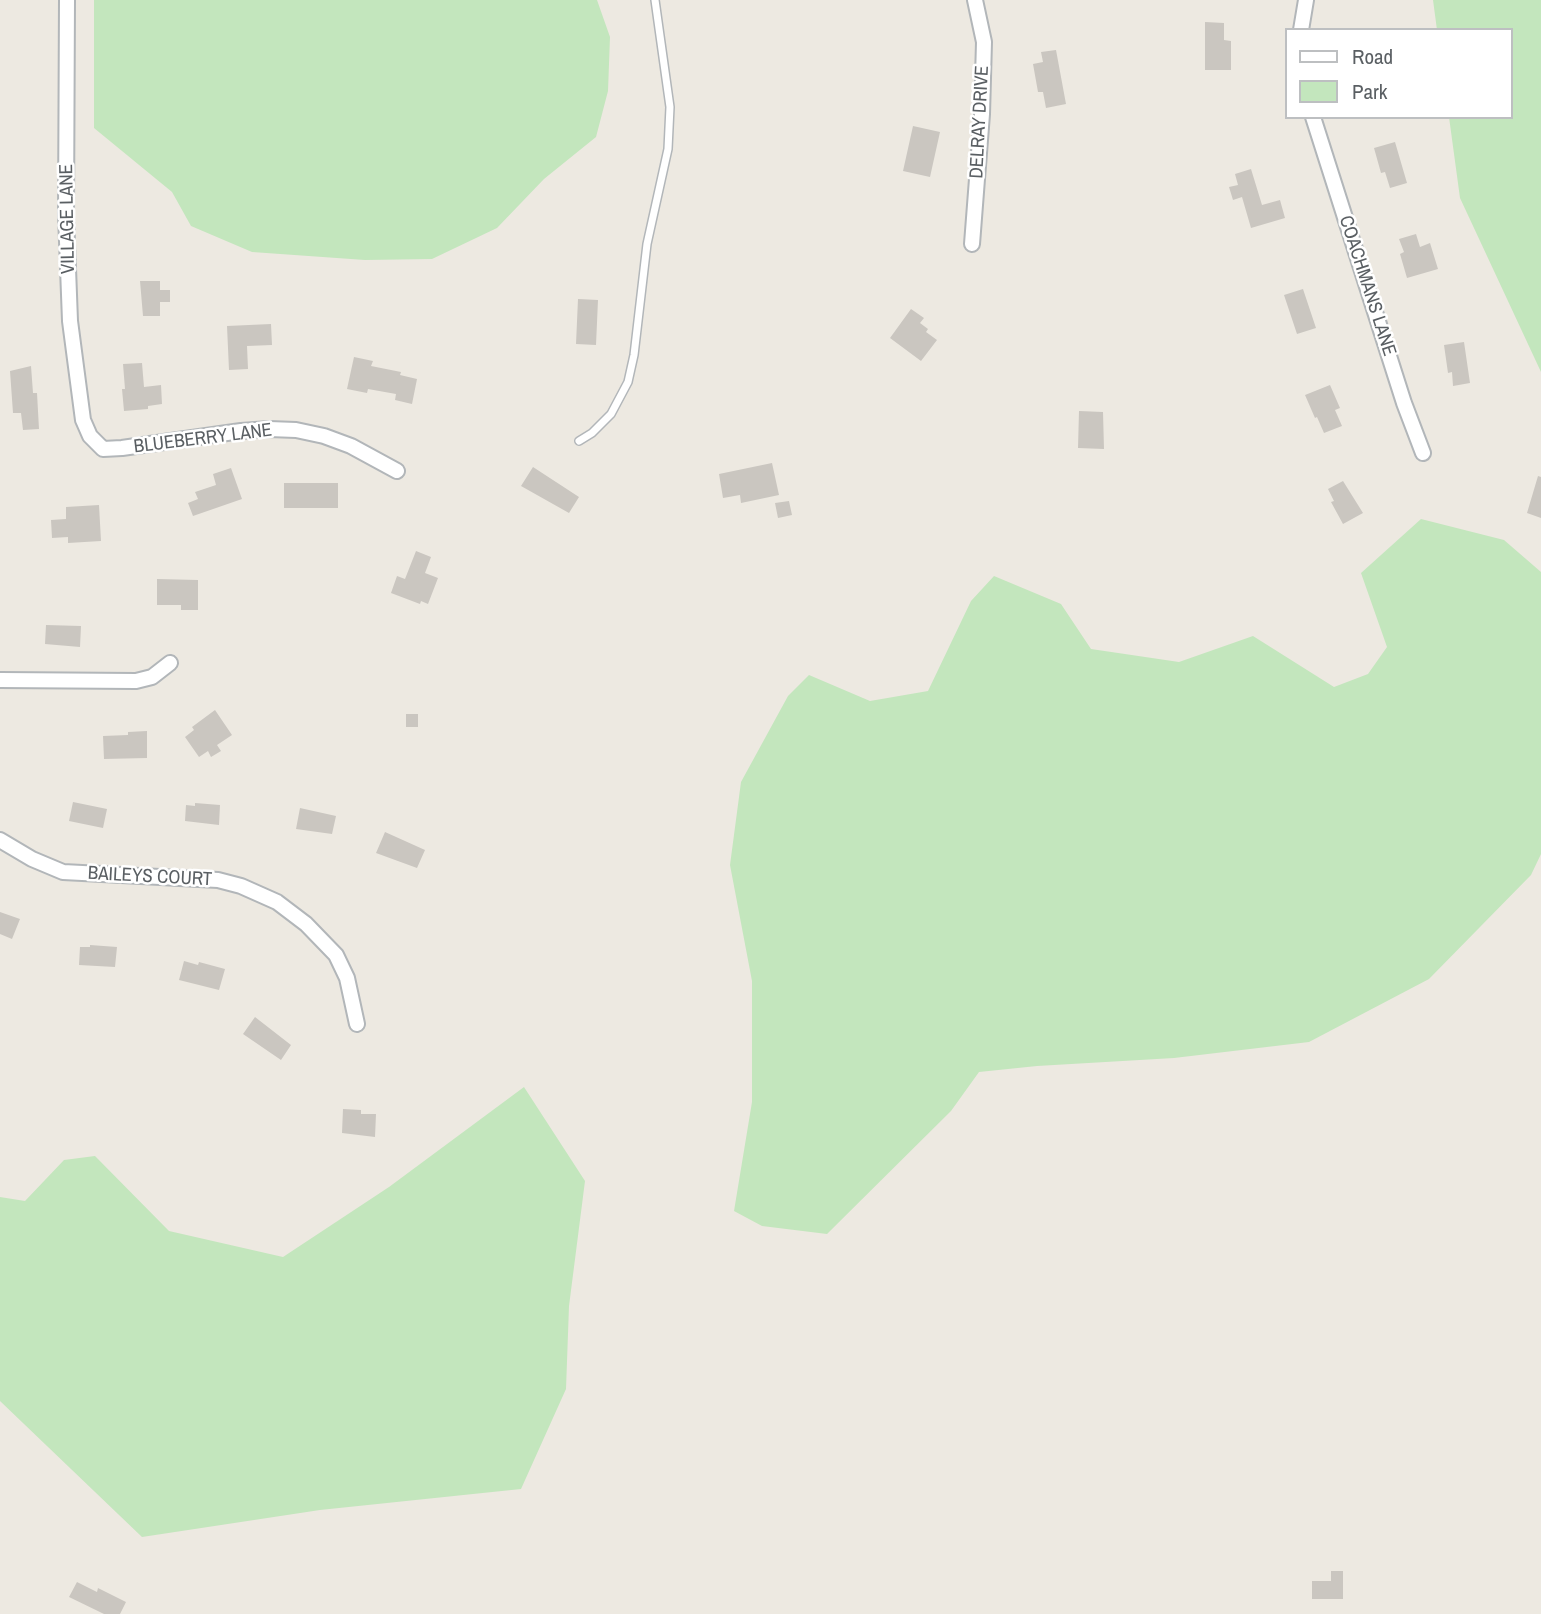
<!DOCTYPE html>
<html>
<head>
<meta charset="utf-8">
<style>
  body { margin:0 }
  #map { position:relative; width:1541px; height:1614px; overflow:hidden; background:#ede9e1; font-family:"Archivo Narrow",sans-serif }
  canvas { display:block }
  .legend { position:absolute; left:1285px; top:28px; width:228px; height:91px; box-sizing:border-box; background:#fff; border:2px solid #bdbfc1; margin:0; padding:9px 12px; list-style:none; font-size:21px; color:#5a5f63 }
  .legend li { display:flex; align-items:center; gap:14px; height:35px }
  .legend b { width:35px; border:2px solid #bdbfc1 }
</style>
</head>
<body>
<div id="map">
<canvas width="1541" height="1614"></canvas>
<ul class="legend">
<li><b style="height:9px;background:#fff"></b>Road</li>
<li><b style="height:19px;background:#c3e6bd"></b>Park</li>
</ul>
</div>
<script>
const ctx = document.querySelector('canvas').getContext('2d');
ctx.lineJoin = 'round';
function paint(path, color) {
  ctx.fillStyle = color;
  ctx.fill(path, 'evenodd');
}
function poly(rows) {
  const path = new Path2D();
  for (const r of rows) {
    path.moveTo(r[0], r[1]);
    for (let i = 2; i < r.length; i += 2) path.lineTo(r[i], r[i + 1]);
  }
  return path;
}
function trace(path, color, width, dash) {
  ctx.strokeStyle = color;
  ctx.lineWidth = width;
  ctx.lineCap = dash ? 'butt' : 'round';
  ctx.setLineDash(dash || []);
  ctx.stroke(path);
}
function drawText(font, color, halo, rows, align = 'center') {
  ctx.font = font + ' "Archivo Narrow",sans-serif';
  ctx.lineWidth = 5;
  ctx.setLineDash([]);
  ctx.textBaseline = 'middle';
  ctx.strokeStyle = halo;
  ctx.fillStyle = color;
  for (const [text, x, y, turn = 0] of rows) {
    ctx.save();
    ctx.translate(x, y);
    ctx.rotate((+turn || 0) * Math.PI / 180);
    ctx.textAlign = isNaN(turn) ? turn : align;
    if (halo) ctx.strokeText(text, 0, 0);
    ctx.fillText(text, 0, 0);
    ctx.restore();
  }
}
const green = poly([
  [94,0,597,0,610,37,608,91,596,137,544,179,497,228,432,259,365,260,252,252,191,226,172,192,94,128],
  [1433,0,1541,0,1541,372,1460,198,1449,117,1511,117,1511,30,1437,30],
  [1421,519,1504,540,1541,572,1541,854,1531,875,1429,979,1309,1042,1174,1058,1037,1066,979,1072,951,1111,827,1234,762,1226,734,1211,752,1102,752,981,730,865,741,782,788,696,809,675,870,701,928,691,971,601,994,576,1061,604,1091,649,1179,662,1253,636,1334,687,1368,674,1387,647,1361,573],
  [524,1087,585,1181,569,1306,566,1389,521,1489,320,1510,142,1537,0,1401,0,1197,25,1201,64,1160,95,1156,169,1231,283,1257,389,1187]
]);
const building = poly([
  [1205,22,1224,23,1224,40,1231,41,1231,70,1205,70],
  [1056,50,1066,104,1046,108,1043,92,1038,92,1033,64,1043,62,1041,52],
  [913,126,940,132,930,177,903,171],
  [1395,142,1407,183,1390,188,1385,172,1381,173,1374,148],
  [1251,169,1262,205,1280,200,1285,218,1251,228,1242,197,1233,200,1229,187,1238,185,1235,174],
  [1416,234,1420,247,1430,243,1438,269,1407,278,1400,254,1404,252,1399,239],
  [140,281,160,281,160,290,170,290,170,302,160,302,160,316,143,316],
  [1303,289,1316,328,1297,334,1284,295],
  [578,299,598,300,596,345,576,344],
  [911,309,924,318,920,323,928,329,926,332,937,340,921,361,890,338],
  [271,324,272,345,247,346,248,369,229,370,227,326],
  [1464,342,1470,383,1453,386,1452,372,1448,373,1444,345],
  [354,357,373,361,371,366,401,372,400,375,417,379,412,404,395,400,396,394,368,389,367,393,347,389],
  [142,363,144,387,161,385,162,404,148,406,148,409,124,411,122,389,125,389,123,364],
  [31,366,33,393,37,393,39,429,23,430,21,413,13,413,10,371],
  [1330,385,1340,408,1335,410,1342,426,1324,433,1317,417,1315,418,1305,395],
  [1079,411,1103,412,1104,449,1078,448],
  [772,463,779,495,741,503,740,495,723,498,719,474],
  [533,467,579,497,569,513,521,486],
  [231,468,242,499,193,516,188,503,198,499,195,492,216,485,213,474],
  [1538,476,1541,477,1541,518,1527,513],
  [1343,481,1363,513,1343,524,1331,502,1334,501,1328,489],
  [284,483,338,483,338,508,284,508],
  [789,501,792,515,778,518,775,503],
  [99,505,101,541,68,543,68,537,52,538,51,520,66,519,66,507],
  [416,551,431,557,425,573,438,578,428,604,421,601,420,604,391,593,397,576,405,579],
  [157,579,198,580,198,610,181,610,181,605,157,605],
  [46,625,81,626,80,647,45,644],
  [215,710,232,735,217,745,221,751,211,757,208,751,199,757,185,737,194,730,192,727],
  [406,714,418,714,418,727,406,727],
  [147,731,147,758,104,759,103,736,128,735,128,732],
  [73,802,107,809,103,828,69,821],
  [195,803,220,805,219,825,185,821,186,805,195,806],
  [300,808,336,816,332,834,296,829],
  [385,832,425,850,417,868,376,853],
  [0,912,20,919,12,939,0,934],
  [90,945,117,947,115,967,79,965,80,947,90,947],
  [184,961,198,965,199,962,225,969,219,990,179,980],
  [255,1017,291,1045,281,1060,243,1034],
  [343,1109,361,1110,361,1114,376,1114,375,1137,342,1133],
  [1331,1571,1343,1571,1343,1599,1312,1599,1312,1581,1331,1581],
  [77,1582,97,1592,98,1588,126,1602,120,1614,104,1614,69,1597]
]);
const lane = poly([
  [579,441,592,433,611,414,628,382,634,355,647,244,668,149,670,107,655,0]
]);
const street = poly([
  [67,0,66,215,70,321,83,420,90,436,103,449,122,448,241,431,269,429,296,430,324,436,351,446,397,471],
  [1301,30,1306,0],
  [1313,117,1404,403,1423,453],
  [972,244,982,114,984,42,975,0],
  [0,680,136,681,152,677,170,663],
  [0,840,32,859,63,872,218,880,241,886,277,902,306,924,336,955,347,978,357,1024]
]);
const streetNames = [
  ["DELRAY DRIVE",980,122,-87],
  ["VILLAGE LANE",68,219,-91],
  ["COACHMANS LANE",1367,286,72],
  ["BLUEBERRY LANE",203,439,-7],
  ["BAILEYS COURT",150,877,3]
];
paint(green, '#c3e6bd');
paint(building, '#cac6c0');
trace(lane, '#b2b6b9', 10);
trace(street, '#b2b6b9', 18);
trace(lane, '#fff', 7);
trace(street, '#fff', 14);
drawText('19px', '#5a5f63', '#fff', streetNames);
</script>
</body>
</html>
